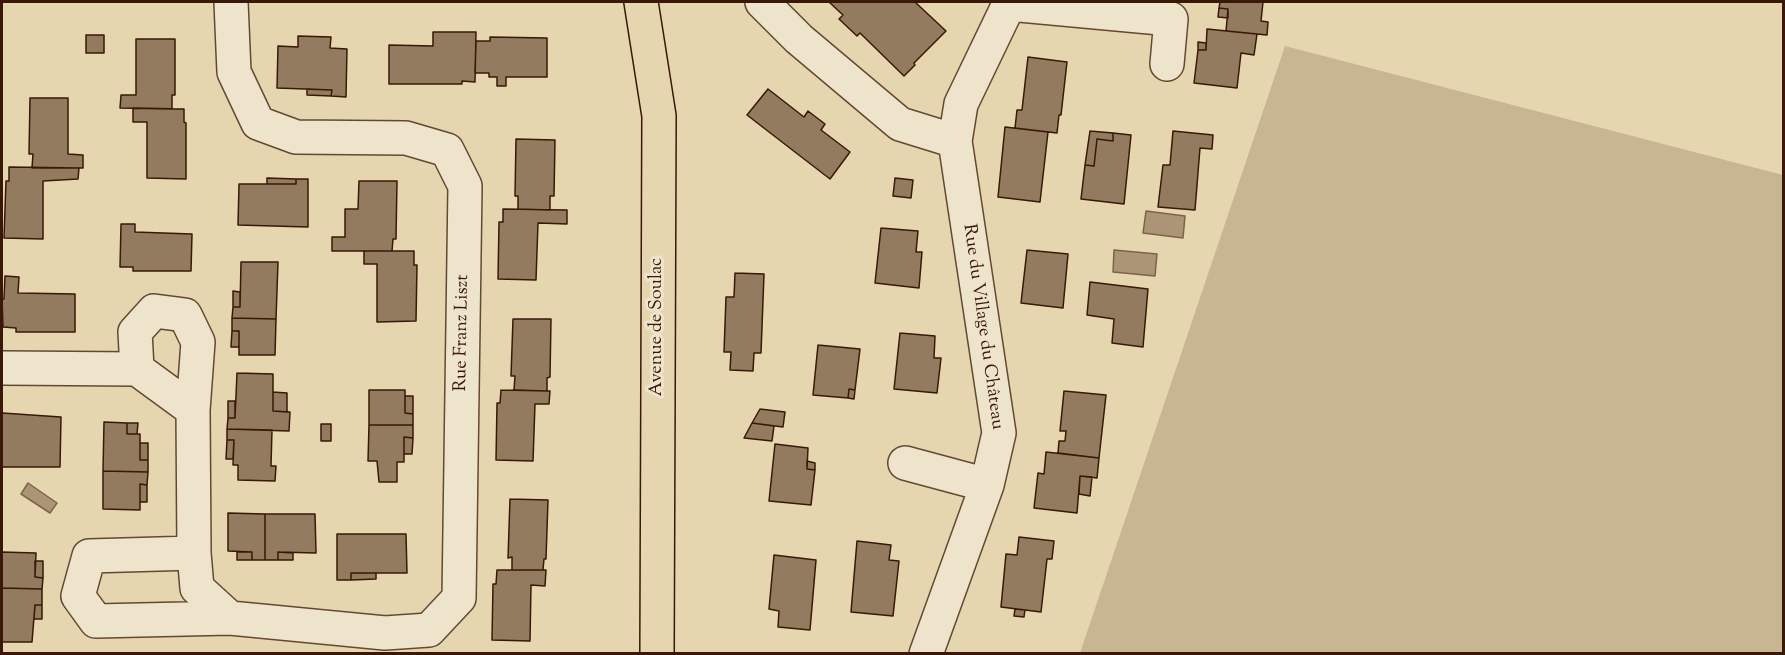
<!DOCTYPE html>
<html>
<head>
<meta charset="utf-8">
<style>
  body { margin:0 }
  #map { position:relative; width:1785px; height:655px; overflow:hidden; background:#e5d6af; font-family:"Sorts Mill Goudy",serif }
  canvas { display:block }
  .frame { position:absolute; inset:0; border:3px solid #391808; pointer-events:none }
</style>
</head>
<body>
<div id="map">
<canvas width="1785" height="655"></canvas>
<div class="frame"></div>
</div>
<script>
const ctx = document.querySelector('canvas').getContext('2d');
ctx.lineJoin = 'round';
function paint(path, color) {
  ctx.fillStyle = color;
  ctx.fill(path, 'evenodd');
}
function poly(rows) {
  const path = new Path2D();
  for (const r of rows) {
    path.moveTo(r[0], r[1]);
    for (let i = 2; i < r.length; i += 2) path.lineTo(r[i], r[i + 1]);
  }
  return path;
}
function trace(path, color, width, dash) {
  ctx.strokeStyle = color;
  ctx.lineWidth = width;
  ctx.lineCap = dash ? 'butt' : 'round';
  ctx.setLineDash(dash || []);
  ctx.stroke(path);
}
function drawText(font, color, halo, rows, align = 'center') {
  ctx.font = font + ' "Sorts Mill Goudy",serif';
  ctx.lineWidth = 6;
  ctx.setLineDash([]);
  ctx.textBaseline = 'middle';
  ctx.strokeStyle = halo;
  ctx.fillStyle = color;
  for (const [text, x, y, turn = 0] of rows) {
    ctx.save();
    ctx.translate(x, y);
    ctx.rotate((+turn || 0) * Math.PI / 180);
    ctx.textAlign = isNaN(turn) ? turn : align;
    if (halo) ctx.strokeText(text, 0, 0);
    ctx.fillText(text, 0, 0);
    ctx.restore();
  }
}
const green = poly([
  [1285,46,1783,175,1783,653,1080,653]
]);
const water = poly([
  [1146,211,1185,216,1183,238,1143,233,1146,211],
  [1114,250,1157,254,1155,276,1113,272,1114,250],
  [28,483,57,503,50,513,21,494,28,483]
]);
const building = poly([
  [829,2,915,2,946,31,914,63,915,65,904,76,860,33,857,36,839,19,843,15,829,2],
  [1220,2,1263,2,1261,21,1268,22,1267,35,1226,31,1228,9,1219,8,1220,2],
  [1219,8,1228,9,1228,18,1218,17,1219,8],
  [1207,29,1257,34,1254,55,1241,53,1237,88,1194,83,1198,50,1206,50,1207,29],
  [433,32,476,32,475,82,462,81,462,84,389,84,389,45,433,46,433,32],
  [86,35,104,35,104,53,86,53,86,35],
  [298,36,331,37,330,48,347,49,346,97,331,96,332,90,277,88,278,46,298,47,298,36],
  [490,37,547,38,547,77,506,77,506,86,497,86,497,77,489,77,489,73,475,73,476,41,490,41,490,37],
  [136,39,175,39,175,95,172,95,172,109,120,108,121,95,136,95,136,39],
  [1198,42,1206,43,1206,50,1198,50,1198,42],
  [1028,57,1067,62,1061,115,1059,115,1057,133,1015,128,1017,110,1022,110,1028,57],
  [307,89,332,90,331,96,307,95,307,89],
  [768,89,804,117,808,111,825,124,821,130,850,152,830,179,747,115,768,89],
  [30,98,68,98,68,154,83,155,83,168,32,168,33,154,29,154,30,98],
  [133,108,184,109,184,122,186,123,186,179,147,178,147,122,133,122,133,108],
  [1005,127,1048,132,1040,202,998,197,1005,127],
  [1090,131,1113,133,1113,141,1097,139,1094,166,1085,165,1090,131],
  [1173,131,1213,135,1212,149,1200,148,1195,210,1158,207,1163,165,1170,165,1173,131],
  [1113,133,1131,135,1124,204,1081,199,1085,165,1094,166,1097,139,1113,141,1113,133],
  [516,139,555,140,554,196,550,196,550,210,518,209,518,196,515,196,516,139],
  [9,167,79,168,78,179,43,181,43,239,4,238,6,181,9,181,9,167],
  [267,178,296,179,296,184,267,184,267,178],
  [895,178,913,180,911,198,893,196,895,178],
  [296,179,308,179,308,227,238,225,239,184,296,184,296,179],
  [359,181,397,181,396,239,393,239,392,251,332,251,332,237,345,237,345,209,358,209,359,181],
  [503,209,567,210,567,224,538,223,536,280,498,279,499,222,503,222,503,209],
  [121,224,135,224,135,232,192,234,191,271,133,271,133,267,120,267,121,224],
  [881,228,918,231,916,252,922,252,919,288,875,283,881,228],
  [1027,250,1068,254,1063,308,1021,303,1027,250],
  [364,251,414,251,414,265,417,265,416,321,377,322,377,264,364,264,364,251],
  [241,262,278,262,276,319,232,318,233,307,240,307,241,262],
  [735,273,764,274,761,353,754,353,753,371,730,370,731,352,724,352,726,297,734,297,735,273],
  [5,276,19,277,18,293,75,294,75,332,16,332,16,328,3,327,2,299,4,299,5,276],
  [1090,282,1148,289,1143,347,1112,343,1114,319,1087,315,1090,282],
  [233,291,240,292,240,307,233,307,233,291],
  [232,318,276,319,275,355,239,355,239,331,232,331,232,318],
  [513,319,551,319,550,377,547,378,547,391,514,390,515,376,511,376,513,319],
  [232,331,239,331,239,347,231,347,232,331],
  [900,333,935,336,934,358,941,358,937,393,894,389,900,333],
  [818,345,860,349,855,390,849,389,848,398,813,395,818,345],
  [237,373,273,374,273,411,290,412,289,431,227,429,228,418,235,418,237,373],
  [849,389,855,390,854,399,848,398,849,389],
  [369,390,405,390,405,413,413,414,413,425,369,425,369,390],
  [501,390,550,391,549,404,535,404,533,461,496,460,497,403,500,403,501,390],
  [1064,391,1106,395,1099,458,1058,453,1059,441,1065,441,1066,431,1060,431,1064,391],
  [273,392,287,393,287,412,273,411,273,392],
  [405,396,413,396,413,414,405,413,405,396],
  [228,401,235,401,235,418,228,418,228,401],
  [760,409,785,412,783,427,752,423,760,409],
  [2,413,61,417,60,467,2,467,2,413],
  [104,422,127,423,127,434,140,434,140,460,148,460,148,472,103,471,104,422],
  [127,423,138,423,137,434,127,434,127,423],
  [752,423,774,426,772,441,744,438,752,423],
  [321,424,331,424,331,441,321,441,321,424],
  [369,425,413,425,413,438,404,437,404,462,397,462,397,482,379,482,377,461,368,461,369,425],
  [227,429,272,430,271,466,276,466,275,481,238,480,238,465,233,465,234,440,227,440,227,429],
  [404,437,413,438,412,454,404,454,404,437],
  [227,440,234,440,233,459,226,459,227,440],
  [140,443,148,443,148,460,140,460,140,443],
  [775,444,808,448,807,469,815,470,811,505,769,501,775,444],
  [1046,452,1099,458,1097,478,1080,476,1077,513,1034,508,1038,473,1044,474,1046,452],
  [807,461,815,463,815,470,807,469,807,461],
  [103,471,148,472,147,485,140,484,140,510,103,509,103,471],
  [1080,476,1092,477,1090,496,1079,494,1080,476],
  [140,484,147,485,147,502,140,502,140,484],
  [510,499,548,500,546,559,544,559,543,570,512,570,512,557,508,558,510,499],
  [228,513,265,514,265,560,252,560,252,552,228,551,228,513],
  [265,514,315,514,316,553,278,552,278,560,265,560,265,514],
  [337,534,406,534,407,573,351,573,351,580,337,580,337,534],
  [1019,537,1054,541,1052,559,1047,559,1041,612,1001,607,1006,554,1017,555,1019,537],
  [857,541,891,545,889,560,899,561,893,616,851,612,857,541],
  [2,552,36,553,35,577,43,578,42,589,2,588,2,552],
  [237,552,252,552,252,560,237,560,237,552],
  [278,552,293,553,293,560,278,560,278,552],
  [774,555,816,560,810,630,778,627,779,611,769,609,774,555],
  [35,561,43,561,43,578,35,577,35,561],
  [497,570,546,570,545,586,531,585,530,641,492,640,493,584,496,584,497,570],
  [351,573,376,573,376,579,351,580,351,573],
  [2,588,42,589,42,605,35,605,32,642,2,642,2,588],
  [35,605,42,605,42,619,34,619,35,605],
  [1015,609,1025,610,1024,617,1014,616,1015,609]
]);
const minor = poly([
  [762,2,799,39,900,124,955,141],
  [1009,4,1171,19,1167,64],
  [2,368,137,369,193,410,194,553,197,588,230,618,385,633,429,630,459,598,465,186,447,150,406,138,296,137,258,123,234,72,231,2],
  [137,369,135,332,154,311,185,315,198,342,193,410],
  [905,463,987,485],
  [194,553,89,556,78,596,96,621,230,618],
  [926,654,987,485,999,433,955,141,961,104,1010,2]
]);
const major = poly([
  [641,2,659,116,657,654]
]);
const streetNames = [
  ["Avenue de Soulac",658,327,-90],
  ["Rue du Village du Château",982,327,82],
  ["Rue Franz Liszt",463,333,-89]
];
paint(green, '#c8b693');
paint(water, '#ab9576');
trace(water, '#7d634a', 1.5);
paint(building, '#927b5f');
trace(building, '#391808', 1.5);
trace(minor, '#644832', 36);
trace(major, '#391808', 36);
trace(minor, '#eee4cb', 33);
trace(major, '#e5d6af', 33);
drawText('18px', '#391808', '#eee4cb', streetNames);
</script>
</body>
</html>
